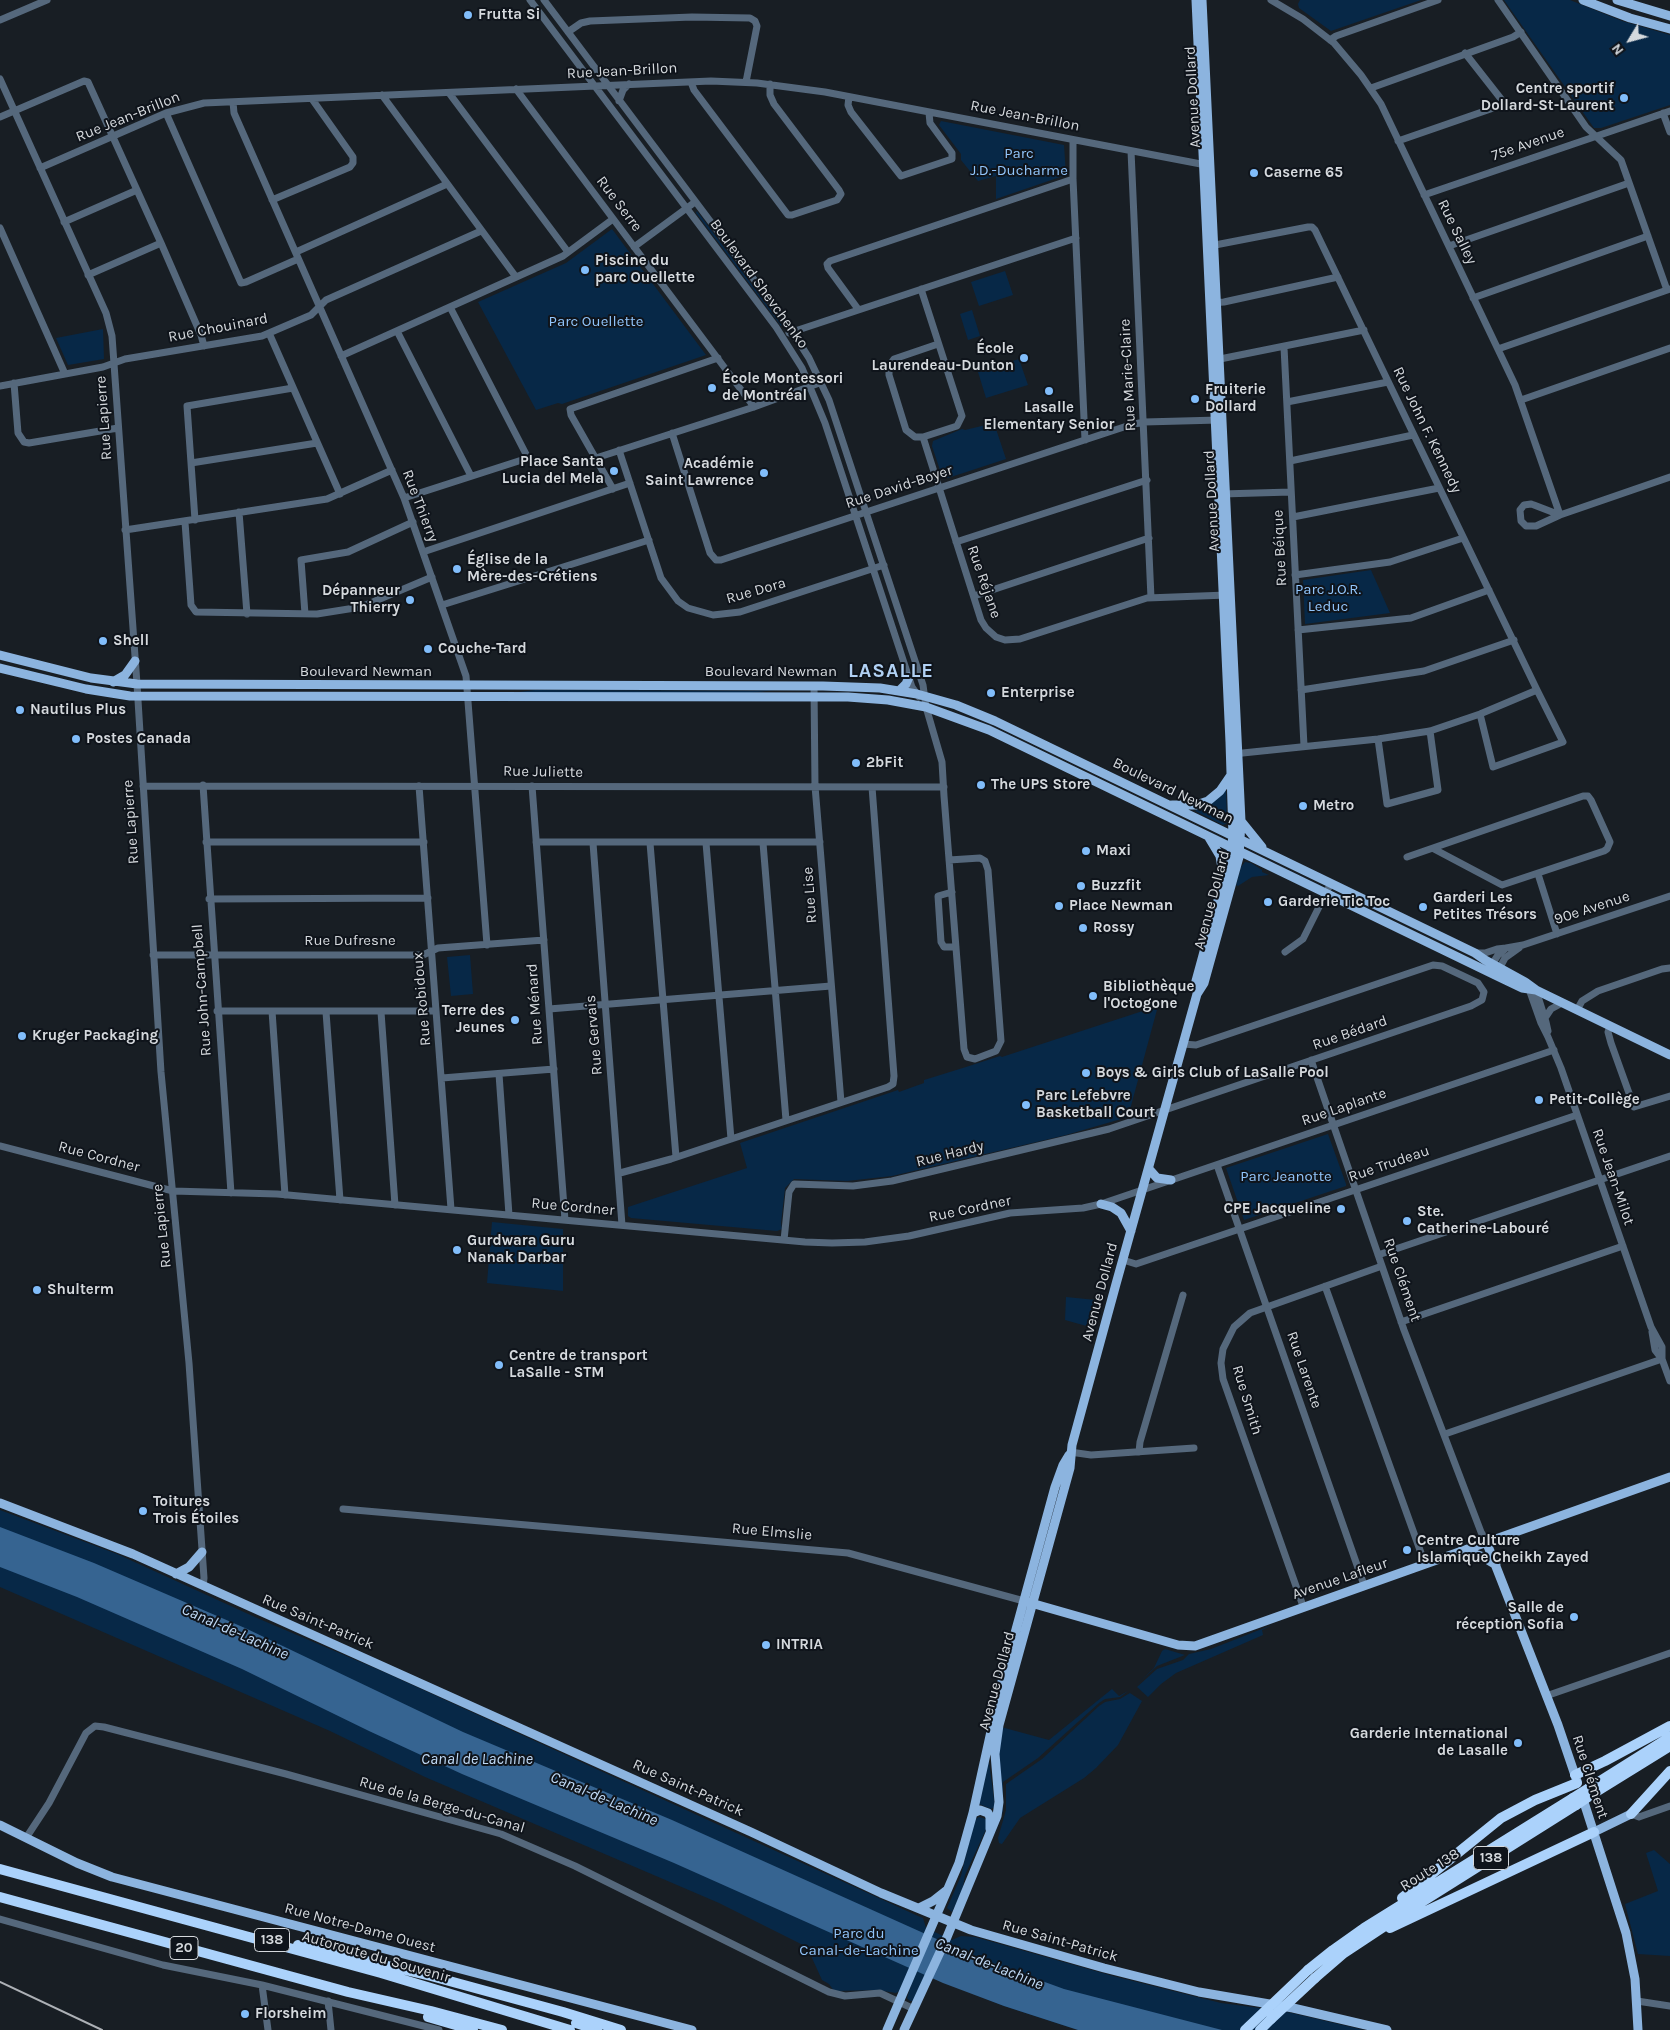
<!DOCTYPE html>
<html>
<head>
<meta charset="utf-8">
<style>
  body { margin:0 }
  #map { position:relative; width:1670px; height:2030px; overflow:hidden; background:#181e24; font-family:Karla,sans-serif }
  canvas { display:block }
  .north { position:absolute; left:1605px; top:15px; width:50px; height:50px; -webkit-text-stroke:4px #0f141b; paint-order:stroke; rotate:233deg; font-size:14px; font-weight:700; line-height:20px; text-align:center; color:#d5d9dd }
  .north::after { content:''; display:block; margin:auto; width:18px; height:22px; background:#d5d9dd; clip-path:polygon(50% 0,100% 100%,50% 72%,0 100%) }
</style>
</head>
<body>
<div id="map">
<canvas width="1670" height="2030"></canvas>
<div class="north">N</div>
</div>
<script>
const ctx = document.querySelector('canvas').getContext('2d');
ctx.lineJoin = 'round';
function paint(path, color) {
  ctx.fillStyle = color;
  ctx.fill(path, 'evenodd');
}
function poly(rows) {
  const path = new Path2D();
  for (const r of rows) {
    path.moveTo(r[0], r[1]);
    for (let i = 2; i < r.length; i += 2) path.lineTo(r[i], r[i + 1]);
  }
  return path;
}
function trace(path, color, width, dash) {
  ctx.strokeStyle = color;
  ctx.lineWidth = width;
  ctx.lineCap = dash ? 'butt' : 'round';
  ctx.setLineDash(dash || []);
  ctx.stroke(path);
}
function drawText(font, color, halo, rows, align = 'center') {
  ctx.font = font + ' Karla,sans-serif';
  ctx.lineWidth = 4;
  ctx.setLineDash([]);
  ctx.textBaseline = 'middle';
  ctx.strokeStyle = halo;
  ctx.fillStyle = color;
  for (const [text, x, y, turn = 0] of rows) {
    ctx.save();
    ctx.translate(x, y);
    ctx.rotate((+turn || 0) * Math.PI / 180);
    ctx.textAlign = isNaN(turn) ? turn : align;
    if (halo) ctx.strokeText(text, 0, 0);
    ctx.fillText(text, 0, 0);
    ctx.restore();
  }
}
const green = poly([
  [1300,0,1421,0,1331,31,1299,8,1298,4],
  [1504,0,1570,0,1622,21,1670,35,1670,105,1601,128,1594,128],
  [941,121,1064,145,1066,175,996,199,996,176,978,181,961,160,961,154,939,125],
  [697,211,735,262,782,325,781,326,696,213],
  [612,229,706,355,562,404,558,403,536,410,478,302,566,263],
  [1005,271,1013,295,979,306,971,282],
  [972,310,980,336,968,340,960,314],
  [103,329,104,359,68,365,56,338],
  [1019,359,1028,385,986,398,978,372],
  [994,423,1006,459,948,478,942,476,932,446,933,441,962,429,965,430],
  [1371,570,1390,613,1305,624,1303,580],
  [535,690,752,691,774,690,751,693,511,693],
  [1226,788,1227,823,1223,825,1195,811],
  [1245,862,1251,863,1262,870,1262,872,1269,875,1252,877,1238,886,1236,885,1241,867],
  [470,955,473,994,451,996,447,957],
  [1158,1006,1128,1117,1066,1135,892,1176,847,1181,794,1179,785,1188,781,1223,782,1229,777,1231,631,1218,628,1216,628,1207,747,1168,740,1143,898,1090,899,1092,924,1083,924,1080,966,1067,1000,1056,1002,1057,1011,1054],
  [1328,1134,1346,1184,1346,1186,1244,1220,1226,1168],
  [492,1222,563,1229,563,1291,487,1283],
  [1066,1297,1096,1300,1090,1327,1065,1320],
  [0,1510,117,1554,257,1618,384,1672,918,1916,923,1918,926,1928,952,1940,961,1936,975,1937,1113,1976,1221,2003,1283,2011,1364,2030,1078,2030,1004,2006,925,1975,913,2001,910,2001,907,1998,911,1985,896,1993,877,1990,834,1991,829,1984,822,1980,807,1947,719,1903,425,1777,330,1731,0,1587],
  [1272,1625,1262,1630,1263,1635,1176,1673,1161,1684,1148,1697,1137,1687,1157,1669,1183,1660,1189,1654,1211,1649],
  [1165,1649,1185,1655,1157,1666,1137,1684,1154,1668,1162,1651],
  [1112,1689,1119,1696,1128,1691,1120,1697,1105,1699,1099,1703,1038,1758,1003,1782,1003,1811,994,1839,1000,1819,998,1750,1001,1727,1049,1740],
  [1130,1693,1142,1701,1118,1745,1096,1768,1084,1778,1020,1818,1002,1844,999,1843,998,1838,1006,1810,1006,1784,1042,1759,1099,1706,1105,1702,1120,1699],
  [989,1762,995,1807,991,1809,979,1804,987,1763],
  [979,1817,986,1819,988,1825,965,1875,962,1892,952,1912,947,1908,961,1876,974,1820],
  [1654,1850,1670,1864,1670,1956,1638,1954,1625,1904,1658,1891,1646,1853]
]);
const water = poly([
  [0,1527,94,1563,245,1628,463,1732,672,1820,979,1958,1064,1989,1222,2030,1078,2030,1004,2006,943,1983,674,1863,462,1774,369,1731,242,1669,77,1597,0,1567]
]);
const minor = poly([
  [530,0,776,327,802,368,825,423,912,687,919,697],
  [544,0,786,322,809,358,829,400,923,685,926,707,942,762,944,796,964,1049,967,1057,975,1059,996,1051,1001,1041,988,870,985,861,980,858,949,860],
  [1271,0,1303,19,1334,43,1361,75,1381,104,1515,385,1560,515,1670,477],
  [1498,0,1586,127,1621,160,1667,290],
  [0,20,47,0],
  [568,32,581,23,590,21,692,17,750,18,755,21,757,26,746,82],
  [1330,40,1336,36,1438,0],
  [0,79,106,313,112,336,137,684,161,1072,189,1363,204,1578,203,1586],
  [691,82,694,90,788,215,792,215,837,200,841,194,839,190,774,104,770,95,770,84],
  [1371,88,1513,37,1521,32],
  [516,89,754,407],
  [449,93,568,252],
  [382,95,516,277],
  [849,97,848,105,851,112,901,176,952,159,952,153,930,123,929,113],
  [619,101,623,90,629,84],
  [233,102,234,113,404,498,466,676,487,945],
  [166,113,241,283,246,282,298,259],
  [1663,113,1670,132],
  [0,117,84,81,88,82,161,243,201,335,204,346],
  [1073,140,1073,179,1085,440],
  [1398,141,1505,104,1465,53],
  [1131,151,1151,598],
  [40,168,166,113,204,103,711,81,757,83,825,92,1206,165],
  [1424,195,1670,111],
  [272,200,350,167,353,163,353,157,312,99],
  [64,222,137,190],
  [0,228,65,374],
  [1210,246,1308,227,1312,227,1315,230,1537,690,1563,742,1493,767,1480,714],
  [1449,246,1629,183],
  [634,247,695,202],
  [296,252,447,184],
  [88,275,161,243],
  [921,289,962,416,957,426,923,437,915,437,906,430,889,375,889,366,894,359,938,344],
  [1473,298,1648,236],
  [1211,303,1224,302,1338,277],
  [858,309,828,268,827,264,830,261,1073,179],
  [397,331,471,476],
  [269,333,340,494],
  [789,333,1076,238],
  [1284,347,1304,746],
  [1498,349,1670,289],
  [341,356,563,256,613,219],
  [1215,360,1364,330],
  [14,383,18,433,24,442,29,443,118,428],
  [0,386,103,367,125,359,262,336,311,315,326,300,481,231],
  [1521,400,1670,348],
  [1287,402,1388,382],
  [672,433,710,553,716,560,721,560,1130,425,1144,422,1219,420],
  [923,437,981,620,986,628,996,637,1005,640,1020,639,1147,598,1227,595],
  [619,450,661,578,678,601,688,608,713,615,740,612,884,565],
  [596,458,754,407,822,382],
  [1290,461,1413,435],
  [191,463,317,443],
  [613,489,571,415,570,409,718,358],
  [1222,494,1291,492],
  [404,498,528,458,450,307],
  [1531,504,1534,505,1560,515,1536,526,1526,526,1521,521,1520,510,1524,505,1531,504],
  [239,512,247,614],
  [1293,517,1439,488],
  [195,520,187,406,293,388],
  [185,522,191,605,196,612,317,614,361,607,432,577],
  [125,530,327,499,392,470],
  [956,542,1147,480],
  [423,552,630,483],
  [1295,575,1390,562,1463,538],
  [974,596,1149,538],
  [442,605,649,540],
  [305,614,301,560,348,552,413,522],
  [1298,630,1411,618,1489,590],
  [814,686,815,786,841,1102],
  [1301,690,1424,671,1514,640],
  [1378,739,1387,804,1438,790,1430,731],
  [1233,754,1378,739,1430,731,1480,714,1537,690],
  [203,785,231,1193],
  [143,786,944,787],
  [419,786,451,1209],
  [532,786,565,1220],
  [206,842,424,842],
  [536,842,820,842],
  [593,843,622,1225],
  [650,843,676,1157],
  [706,843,731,1139],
  [763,843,786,1120],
  [1407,857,1583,796,1588,796,1591,800,1610,842,1607,849,1604,851,1502,885,1434,849],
  [1538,874,1557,934],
  [952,892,938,896,941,942,944,947,956,947],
  [209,899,428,898],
  [1285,952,1303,939,1331,883],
  [1475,953,1485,953,1497,949,1506,948],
  [153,955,423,955,438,948,544,940],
  [1491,966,1498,955,1506,948,1523,945,1670,896],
  [1498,971,1505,958,1519,948],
  [1529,989,1541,1023,1548,1037,1561,1068,1651,1327,1662,1347,1662,1359],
  [1536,990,1546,1022,1548,1031],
  [549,1009,831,986],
  [1577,1010,1582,1001,1598,991,1662,969,1670,968],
  [217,1011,436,1011],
  [272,1011,285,1195],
  [326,1012,340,1200],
  [381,1012,395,1205],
  [1545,1018,1551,1009,1562,1003],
  [1610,1026,1608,1032,1611,1043,1634,1107,1670,1096],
  [1311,1060,1404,1330,1481,1532,1486,1541],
  [499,1074,509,1215],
  [442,1078,554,1069],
  [0,1146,173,1191,277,1194,805,1242,832,1243,865,1242,909,1236,1010,1213,1083,1208,1101,1204,1554,1050],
  [1217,1165,1364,1585],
  [620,1173,671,1159,888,1087,893,1084,894,1076,872,787],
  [784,1240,789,1192,794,1184,853,1186,892,1181,1109,1129,1471,1006,1482,1000,1484,992,1478,983,1442,966,1433,965,1196,1045,1183,1044],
  [1378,1255,1670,1156],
  [1123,1260,1136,1264,1142,1262,1577,1115],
  [1325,1286,1425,1564],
  [1401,1322,1623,1246],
  [1652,1332,1655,1350,1662,1359,1670,1381],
  [1445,1434,1662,1359],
  [1070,1452,1091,1455,1194,1448],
  [1139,1452,1140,1442,1183,1295],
  [343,1509,848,1553,1024,1601],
  [1303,1606,1223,1379,1221,1363,1223,1349,1234,1327,1250,1313,1382,1266],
  [1546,1696,1670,1653],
  [1631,1814,1639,1817,1670,1806],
  [26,1838,49,1803,86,1733,95,1726,104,1727,286,1774,501,1834,575,1866,829,1992,845,1996,880,1993,914,2009],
  [0,1919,163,1965,262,1985,439,2030],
  [262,1985,268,2030],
  [328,2001,331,2030],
  [1637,2001,1670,2006]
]);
const major = poly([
  [1196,0,1230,742,1233,835,1231,853,1196,981,1197,994],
  [1583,0,1630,18,1670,29],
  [1617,0,1670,16],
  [0,655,91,678,137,684,823,686,880,688,917,694,956,705,995,721,1475,953,1485,960,1525,982,1536,990],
  [0,668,86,689,130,696,848,697,888,700,926,707,989,730,1499,977,1522,988,1536,990,1670,1055],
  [113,682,125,675,135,661],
  [899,691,906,684,909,677],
  [1172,805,1196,805,1208,801,1220,791,1231,775],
  [1241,821,1262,847],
  [1208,836,1220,856,1223,874],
  [1149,1169,1157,1178,1171,1180],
  [1101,1204,1112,1207,1121,1213,1131,1231],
  [0,1503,133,1554,751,1832,881,1893,971,1930,1104,1968,1199,1992,1293,2008,1387,2030],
  [1486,1541,1558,1725,1577,1781],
  [1462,1550,1481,1556,1496,1565],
  [176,1574,189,1567,202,1552],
  [1024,1601,1178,1645,1195,1646,1670,1477],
  [1582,1796,1626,1933,1635,1979,1638,2030],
  [973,1813,980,1810,988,1813,990,1817,990,1829],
  [0,1825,77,1863,112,1877,692,2030],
  [1594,1832,1631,1814],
  [919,1908,933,1901,947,1890],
  [887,2030,959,1863,973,1813,1003,1677,1055,1487,1063,1465,1069,1455],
  [904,2030,947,1937,997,1816,999,1802,995,1754,999,1725,1070,1468,1072,1445,1116,1284,1197,994,1204,983,1239,857,1241,821,1202,0]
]);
const highway = poly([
  [1575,1775,1605,1761,1670,1726],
  [1589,1788,1670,1737],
  [1591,1795,1670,1746],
  [1631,1814,1670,1771],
  [0,1869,381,1973,570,2030],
  [0,1897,348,1992,431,2011,502,2030],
  [1402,1898,1501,1818,1535,1800,1577,1783],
  [1390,1928,1594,1832],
  [298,1945,431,1976,563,2012,621,2030],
  [1308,1970,1333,1950,1364,1928,1573,1798],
  [1315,1978,1344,1953,1406,1912,1576,1805],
  [428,2017,473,2030],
  [576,2023,597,2030],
  [1260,2030,1271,2019]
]);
const rail = poly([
  [0,1982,102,2030]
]);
const highwayBridge = poly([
  [1573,1798,1589,1788],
  [1576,1805,1591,1795],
  [1271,2019,1315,1978],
  [1245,2030,1308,1970]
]);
const markers = [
  [468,15,5,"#81bdfa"],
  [1624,98,5,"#81bdfa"],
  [1254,173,5,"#81bdfa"],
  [585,270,5,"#81bdfa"],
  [1024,358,5,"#81bdfa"],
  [712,388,5,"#81bdfa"],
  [1049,391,5,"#81bdfa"],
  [1195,399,5,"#81bdfa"],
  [614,471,5,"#81bdfa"],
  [764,473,5,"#81bdfa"],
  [457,569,5,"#81bdfa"],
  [410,600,5,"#81bdfa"],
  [103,641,5,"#81bdfa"],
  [428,649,5,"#81bdfa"],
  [991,693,5,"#81bdfa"],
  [20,710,5,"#81bdfa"],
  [76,739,5,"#81bdfa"],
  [856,763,5,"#81bdfa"],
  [981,785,5,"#81bdfa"],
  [1303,806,5,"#81bdfa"],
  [1086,851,5,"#81bdfa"],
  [1081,886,5,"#81bdfa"],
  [1268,902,5,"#81bdfa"],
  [1059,906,5,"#81bdfa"],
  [1423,907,5,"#81bdfa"],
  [1083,928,5,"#81bdfa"],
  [1093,996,5,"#81bdfa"],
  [515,1020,5,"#81bdfa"],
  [22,1036,5,"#81bdfa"],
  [1086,1073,5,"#81bdfa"],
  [1539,1100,5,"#81bdfa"],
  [1026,1105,5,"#81bdfa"],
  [1341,1209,5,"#81bdfa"],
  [1407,1221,5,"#81bdfa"],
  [457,1250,5,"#81bdfa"],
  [37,1290,5,"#81bdfa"],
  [499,1365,5,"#81bdfa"],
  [143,1511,5,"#81bdfa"],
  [1407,1550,5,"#81bdfa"],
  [1574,1617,5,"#81bdfa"],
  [766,1645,5,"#81bdfa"],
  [1518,1743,5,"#81bdfa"],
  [245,2014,5,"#81bdfa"]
];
const shields = [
  [1491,1858,35],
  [272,1940,35],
  [184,1948,28]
];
const shieldNames = [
  ["138",1491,1858],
  ["138",272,1940],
  ["20",184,1948]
];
const poiNames = [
  ["Frutta Si",478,15],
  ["Centre sportif",1614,89,"right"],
  ["Dollard-St-Laurent",1614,106,"right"],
  ["Caserne 65",1264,173],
  ["Piscine du",595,261],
  ["parc Ouellette",595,278],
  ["École",1014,349,"right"],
  ["Laurendeau-Dunton",1014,366,"right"],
  ["École Montessori",722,379],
  ["de Montréal",722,396],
  ["Fruiterie",1205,390],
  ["Dollard",1205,407],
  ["Lasalle",1049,408,"center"],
  ["Elementary Senior",1049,425,"center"],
  ["Place Santa",604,462,"right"],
  ["Lucia del Mela",604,479,"right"],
  ["Académie",754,464,"right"],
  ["Saint Lawrence",754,481,"right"],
  ["Église de la",467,560],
  ["Mère-des-Crétiens",467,577],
  ["Dépanneur",400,591,"right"],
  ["Thierry",400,608,"right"],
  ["Shell",113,641],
  ["Couche-Tard",438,649],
  ["Enterprise",1001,693],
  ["Nautilus Plus",30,710],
  ["Postes Canada",86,739],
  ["2bFit",866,763],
  ["The UPS Store",991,785],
  ["Metro",1313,806],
  ["Maxi",1096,851],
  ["Buzzfit",1091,886],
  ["Garderi Les",1433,898],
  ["Petites Trésors",1433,915],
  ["Garderie Tic Toc",1278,902],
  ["Place Newman",1069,906],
  ["Rossy",1093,928],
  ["Bibliothèque",1103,987],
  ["l'Octogone",1103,1004],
  ["Terre des",505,1011,"right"],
  ["Jeunes",505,1028,"right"],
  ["Kruger Packaging",32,1036],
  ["Boys & Girls Club of LaSalle Pool",1096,1073],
  ["Parc Lefebvre",1036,1096],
  ["Basketball Court",1036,1113],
  ["Petit-Collège",1549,1100],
  ["CPE Jacqueline",1331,1209,"right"],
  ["Ste.",1417,1212],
  ["Catherine-Labouré",1417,1229],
  ["Gurdwara Guru",467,1241],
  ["Nanak Darbar",467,1258],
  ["Shulterm",47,1290],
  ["Centre de transport",509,1356],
  ["LaSalle - STM",509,1373],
  ["Toitures",153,1502],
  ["Trois Étoiles",153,1519],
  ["Centre Culture",1417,1541],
  ["Islamique Cheikh Zayed",1417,1558],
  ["Salle de",1564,1608,"right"],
  ["réception Sofia",1564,1625,"right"],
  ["INTRIA",776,1645],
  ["Garderie International",1508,1734,"right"],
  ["de Lasalle",1508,1751,"right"],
  ["Florsheim",255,2014]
];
const streetNames = [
  ["Rue Jean-Brillon",622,71,-3],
  ["Avenue Dollard",1193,97,-93],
  ["Rue Jean-Brillon",1025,116,11],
  ["Rue Jean-Brillon",128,117,-22],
  ["75e Avenue",1528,144,-19],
  ["Rue Serre",619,204,53],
  ["Rue Salley",1457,232,64],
  ["Boulevard Shevchenko",759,284,54],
  ["Rue Chouinard",218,328,-11],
  ["Rue Marie-Claire",1128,375,-93],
  ["Rue Lapierre",104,418,-94],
  ["Rue John F. Kennedy",1427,430,64],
  ["Rue David-Boyer",899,487,-18],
  ["Avenue Dollard",1212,501,-93],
  ["Rue Thierry",420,506,69],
  ["Rue Béique",1280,548,-93],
  ["Rue Réjane",984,582,71],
  ["Rue Dora",756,591,-16],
  ["Boulevard Newman",366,672],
  ["Boulevard Newman",771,672],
  ["Rue Juliette",543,772,1],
  ["Boulevard Newman",1173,791,26],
  ["Rue Lapierre",131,822,-94],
  ["Rue Lise",810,895,-94],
  ["Avenue Dollard",1212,900,-75],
  ["90e Avenue",1592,908,-18],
  ["Rue Dufresne",350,941],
  ["Rue John-Campbell",202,990,-94],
  ["Rue Robidoux",422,999,-95],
  ["Rue Ménard",535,1004,-94],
  ["Rue Bédard",1350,1033,-19],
  ["Rue Gervais",594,1035,-95],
  ["Rue Laplante",1344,1107,-19],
  ["Rue Hardy",950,1154,-14],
  ["Rue Cordner",99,1157,15],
  ["Rue Trudeau",1389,1164,-19],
  ["Rue Jean-Milot",1613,1177,71],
  ["Rue Cordner",573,1207,5],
  ["Rue Cordner",970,1209,-12],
  ["Rue Lapierre",162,1226,-96],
  ["Rue Clément",1402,1280,71],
  ["Avenue Dollard",1100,1292,-75],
  ["Rue Larente",1304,1370,71],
  ["Rue Smith",1247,1400,73],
  ["Rue Elmslie",772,1532,5],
  ["Avenue Lafleur",1340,1579,-19],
  ["Rue Saint-Patrick",318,1622,23],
  ["Avenue Dollard",997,1681,-75],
  ["Rue Clément",1590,1777,72],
  ["Rue Saint-Patrick",688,1788,24],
  ["Rue de la Berge-du-Canal",442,1805,16],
  ["Route 138",1430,1870,-32],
  ["Rue Notre-Dame Ouest",360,1928,15],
  ["Rue Saint-Patrick",1060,1941,16],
  ["Autoroute du Souvenir",376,1957,16]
];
const parkNames = [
  ["Parc",1019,154],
  ["J.D.-Ducharme",1019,171],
  ["Parc Ouellette",596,322],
  ["Parc J.O.R.",1328,590],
  ["Leduc",1328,607],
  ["Parc Jeanotte",1286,1177],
  ["Parc du",859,1934],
  ["Canal-de-Lachine",859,1951]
];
const waterNames = [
  ["Canal-de-Lachine",235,1632,24],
  ["Canal de Lachine",477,1759],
  ["Canal-de-Lachine",604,1799,23],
  ["Canal-de-Lachine",989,1964,22]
];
const districtNames = [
  ["LASALLE",891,671]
];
paint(green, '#072847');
paint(water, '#366491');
trace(minor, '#55687c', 7);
trace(major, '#8cb4df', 9);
trace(highway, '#abd2fb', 10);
trace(rail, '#adb1b6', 2);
trace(highwayBridge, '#abd2fb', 10);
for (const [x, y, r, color] of markers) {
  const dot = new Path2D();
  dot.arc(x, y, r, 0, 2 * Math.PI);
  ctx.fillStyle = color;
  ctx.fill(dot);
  trace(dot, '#0f141b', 2);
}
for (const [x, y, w] of shields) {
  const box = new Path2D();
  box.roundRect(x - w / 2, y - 11.5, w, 23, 4);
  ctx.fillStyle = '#0f141b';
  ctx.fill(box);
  trace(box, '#d5d9dd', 1);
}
drawText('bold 14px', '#d5d9dd', null, shieldNames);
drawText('bold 15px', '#d5d9dd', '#0f141b', poiNames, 'left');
drawText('15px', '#d5d9dd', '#0f141b', streetNames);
drawText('15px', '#91c5fb', '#0f141b', parkNames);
drawText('italic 16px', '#c0daf6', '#0f141b', waterNames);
ctx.letterSpacing = '1px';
drawText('bold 20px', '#b1d1f4', '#0f141b', districtNames);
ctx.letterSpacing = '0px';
</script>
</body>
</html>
